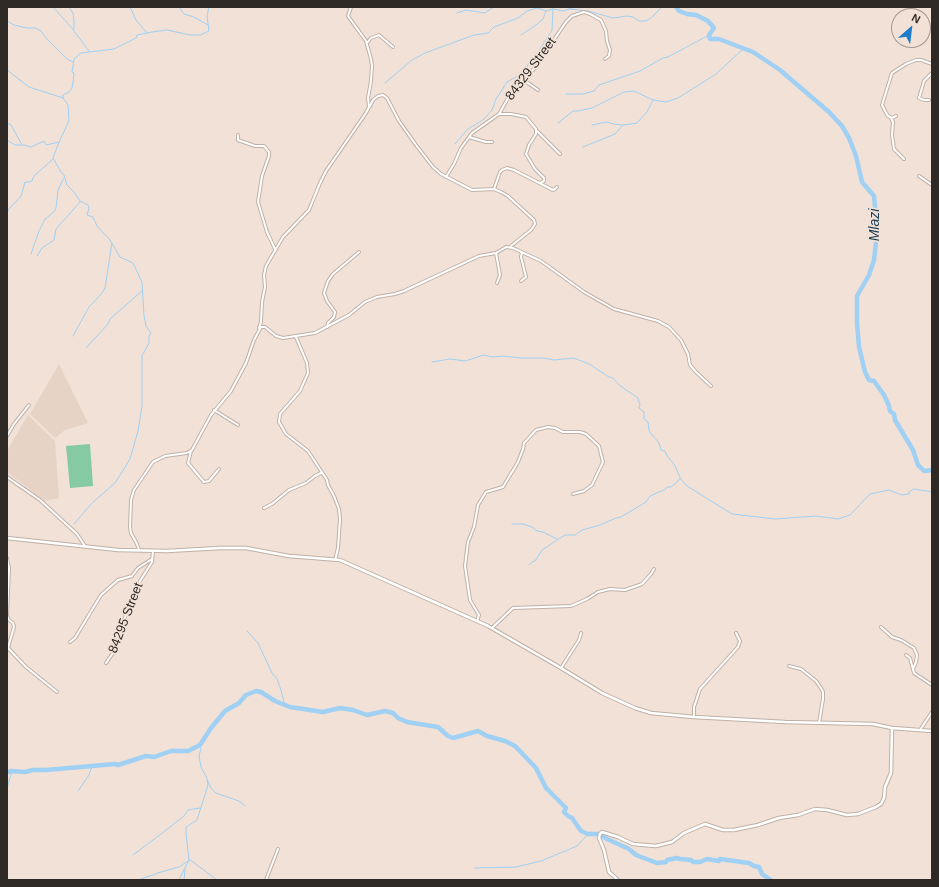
<!DOCTYPE html>
<html>
<head>
<meta charset="utf-8">
<style>
  body { margin:0 }
  #map { position:relative; width:939px; height:887px; overflow:hidden; background:#f1e1d6; font-family:Arial,sans-serif }
  canvas { display:block }
  .frame { position:absolute; inset:0; border:8px solid #2f2925; pointer-events:none }
  .north { position:absolute; left:891px; top:8px; width:40px; height:40px; box-sizing:border-box; background:#f1e1d6; border:1px solid #a3978f; border-radius:50%; rotate:28deg; font-size:11px; font-weight:700; line-height:16px; text-align:center; color:#2f2925 }
  .north::after { content:''; display:block; margin:auto; width:14px; height:18px; background:#1d7dc9; clip-path:polygon(50% 0,100% 100%,50% 72%,0 100%) }
</style>
</head>
<body>
<div id="map">
<canvas width="939" height="887"></canvas>
<div class="frame"></div>
<div class="north">N</div>
</div>
<script>
const ctx = document.querySelector('canvas').getContext('2d');
ctx.lineJoin = 'round';
function paint(path, color) {
  ctx.fillStyle = color;
  ctx.fill(path, 'evenodd');
}
function poly(rows) {
  const path = new Path2D();
  for (const r of rows) {
    path.moveTo(r[0], r[1]);
    for (let i = 2; i < r.length; i += 2) path.lineTo(r[i], r[i + 1]);
  }
  return path;
}
function trace(path, color, width, dash) {
  ctx.strokeStyle = color;
  ctx.lineWidth = width;
  ctx.lineCap = dash ? 'butt' : 'round';
  ctx.setLineDash(dash || []);
  ctx.stroke(path);
}
function drawText(font, color, halo, rows, align = 'center') {
  ctx.font = font + ' Arial,sans-serif';
  ctx.lineWidth = 3.5;
  ctx.setLineDash([]);
  ctx.textBaseline = 'middle';
  ctx.strokeStyle = halo;
  ctx.fillStyle = color;
  for (const [text, x, y, turn = 0] of rows) {
    ctx.save();
    ctx.translate(x, y);
    ctx.rotate((+turn || 0) * Math.PI / 180);
    ctx.textAlign = isNaN(turn) ? turn : align;
    if (halo) ctx.strokeText(text, 0, 0);
    ctx.fillText(text, 0, 0);
    ctx.restore();
  }
}
const education = poly([
  [59,364,88,423,65,430,55,438,30,414],
  [28,415,55,441,59,498,45,501,7,472,7,451]
]);
const green = poly([
  [90,444,93,486,70,488,66,446]
]);
const stream = poly([
  [53,7,71,27,89,51],
  [69,7,73,13,74,20,74,29],
  [130,7,136,20,147,33],
  [179,7,184,14,194,17,208,25],
  [570,9,588,11,613,18,627,16,633,17,639,21,646,21,651,18,662,7],
  [457,13,466,10,485,13,494,7],
  [7,21,14,25,27,28,35,28,41,31,46,38,67,59,73,62],
  [521,35,536,25,543,19,546,11],
  [7,70,29,87,63,98],
  [385,83,412,60,425,53,474,35,488,33,494,27,518,18,527,11,537,8,546,11,553,9,563,11,575,7],
  [566,94,583,94,594,91,599,85,640,71,663,58,668,57,709,35],
  [7,123,11,125,21,143,21,144],
  [558,123,573,111,578,111,592,108,624,92,634,91,653,100],
  [592,125,607,122,613,124,622,125],
  [7,140,15,145,24,145,31,147,44,141,46,145,59,142],
  [455,144,468,129,484,119,492,110,496,99,507,82,516,77,524,70,540,49,552,30,553,9,551,7],
  [583,147,615,134,623,125,637,123,647,112,653,100,666,102,678,98,686,93,716,74,743,49],
  [7,213,9,209,21,196,25,182,29,182,32,181,34,176,53,159],
  [31,254,39,231,45,219,54,212,56,208,58,190,64,178],
  [37,256,42,248,54,240,56,229,80,202],
  [73,336,89,307,102,293,105,288,112,243],
  [86,348,108,324,110,319,143,290],
  [432,362,450,359,465,361,484,355,492,357,503,356,521,358,544,358,554,360,574,358,589,364,609,377,613,378,619,385,638,398,640,405,639,408,644,412,644,419,648,422,649,431,659,443,661,450,665,451,667,456,674,464,680,477],
  [74,524,92,503,115,483,130,459,138,431,142,406,142,356,149,343,149,336,151,333,146,326,144,316,142,282,133,263,120,257,110,240,97,226,93,217,87,215,89,208,88,205,80,201,74,192,67,185,64,175,61,172,53,158,59,142,69,121,68,105,63,98,63,95,69,92,72,88,73,82,74,73,72,72,74,59,81,53,114,49,136,38,137,35,152,32,167,30,190,35,200,35,209,31,207,16,209,7],
  [512,524,523,524,532,527,537,531,543,532,557,539],
  [529,565,532,562,535,561,542,550,560,538,565,535,575,535,582,530,600,525,616,518,621,517,646,502,650,496,666,489,667,487,671,487,678,481,680,478,687,486,732,514,775,519,816,516,838,519,850,515,870,494,889,490,902,495,909,494,909,492,914,489,932,492],
  [247,631,258,643,272,673,277,679,280,687,285,705],
  [199,746,201,748,199,756,201,767,207,778],
  [208,781,211,788,216,793,239,801,245,806],
  [7,788,12,771],
  [78,791,89,775,92,766],
  [133,855,165,831,184,816,188,810,200,808],
  [189,859,217,880],
  [475,868,516,867,541,861,577,846,588,834],
  [138,880,161,872,179,867,188,861],
  [179,880,189,860,186,834,186,827,197,820,208,785,207,779],
  [184,880,185,869]
]);
const river = poly([
  [676,7,679,11,687,14,696,15,708,21,714,28,709,35,710,39,719,39,753,52,780,70,829,112,842,126,849,138,856,156,862,182,874,196,876,218,877,233,874,260,869,275,857,296,857,323,859,347,865,372,869,380,874,381,884,395,889,406,890,411,894,414,895,420,913,450,918,465,924,471,932,470],
  [7,772,12,771,25,772,33,770,46,770,115,764,118,765,146,756,154,757,171,751,188,751,200,745,211,728,225,711,239,703,246,695,256,691,261,692,275,701,290,707,323,712,340,708,353,710,367,715,385,711,393,713,398,718,407,722,438,727,448,736,453,738,478,731,487,736,505,741,515,746,536,768,546,788,566,808,564,812,568,816,572,818,581,831,588,834,599,834],
  [601,835,607,839,629,849,636,855,657,863,666,862,667,860,677,858,680,859,691,860,693,862,700,862,707,859,719,861,720,859,749,863,754,866,759,867,762,874,771,880]
]);
const minor = poly([
  [367,43,371,38,379,35,393,47],
  [521,80,528,83,538,90],
  [929,100,924,100,919,98,924,81,932,73],
  [370,106,373,100,378,96,383,95,387,98,399,121,416,145,433,167,441,174,472,190,494,189,501,192,508,196,534,220,535,224,531,230,511,246],
  [499,114,511,114,526,117,536,129,536,134,529,145,526,154,535,169,544,178,544,181,540,183],
  [896,116,892,118,888,116,885,111,882,105,892,73,906,64,916,60,921,60,932,64],
  [891,118,893,122,892,135,894,149,904,159],
  [537,131,560,154],
  [238,135,238,140,255,146,264,146,269,152,269,156,262,176,258,202,267,232,275,249],
  [469,137,486,142,492,142],
  [919,176,932,185],
  [446,177,454,164,461,148,472,133,499,114,515,86,534,69,566,22,572,16,584,12,590,14,601,20,606,31,607,41,610,50,609,56,605,59],
  [494,189,500,172,502,170,507,168,514,170,553,190,555,189,557,187],
  [496,253,500,275,497,283],
  [521,281,526,277,521,257,522,252],
  [327,327,328,323,334,317,335,312,327,301,324,293,328,281,333,274,359,252],
  [259,328,261,322,262,302,265,287,264,275,266,266,283,237,309,210,320,183,326,171,366,113,369,107,368,98,371,81,372,66,371,59,366,41,348,16,351,7],
  [296,337,307,363,308,373,300,391,280,414,279,422,286,434,308,451,327,480,328,485,334,496,339,509,340,519,338,548,335,560],
  [214,410,238,425],
  [7,436,14,424,29,405],
  [191,451,188,463,204,482,209,481,219,469],
  [7,477,40,500,77,534,85,546],
  [264,508,272,504,289,490,306,483,315,476,321,473],
  [139,550,137,544,131,533,130,527,131,500,134,490,153,462,165,456,187,453,192,450,211,415,231,391,246,363,254,340,261,327,265,327,276,336,283,338,315,333,349,315,365,302,377,297,395,294,404,291,479,256,496,253,506,247,513,248,541,261,584,292,614,309,658,321,669,327,681,340,688,354,690,365,696,372,711,386],
  [7,558,9,568,7,616,9,620,13,623,14,627,9,644,8,648,26,667,57,692],
  [477,621,479,615,470,600,465,566,468,542,474,527,478,505,486,492,503,487,518,462,523,449,524,443,536,430,548,427,555,428,563,432,580,432,586,434,599,446,603,462,592,485,584,491,573,494],
  [881,627,892,637,901,640,914,648,917,655,916,662,913,669],
  [492,628,513,608,571,606,587,599,598,592,610,589,625,590,642,584,651,574,654,569],
  [70,642,75,638,101,595,118,580,132,576,138,568,152,559],
  [906,655,910,658,914,673,932,685],
  [106,663,115,650,128,608,135,598,140,581,152,562,153,551],
  [789,666,801,669,816,681,821,688,823,692,823,699,819,723],
  [561,668,579,640,581,633],
  [694,717,694,707,700,689,738,647,740,641,736,633],
  [920,730,932,712],
  [266,880,278,849]
]);
const tertiary = poly([
  [7,538,118,550,167,551,220,548,246,548,289,556,340,560,488,626,561,668,602,693,635,708,651,713,694,717,785,722,873,724,892,728,932,731],
  [618,880,609,872,604,850,599,838,600,834,602,832,618,837,633,844,656,846,672,842,684,833,705,824,723,830,734,830,758,825,779,818,798,815,815,809,827,810,847,815,858,814,876,807,881,804,884,798,885,787,891,773,892,728]
]);
const streetNames = [
  ["84329 Street",531,69,-53],
  ["84295 Street",126,618,-69]
];
const waterNames = [
  ["Mlazi",875,225,-90]
];
paint(education, '#e7d3c5');
paint(green, '#86caa4');
trace(stream, '#a0d0f3', 1);
trace(river, '#a0d0f3', 4.5);
trace(minor, '#c0b0a6', 4);
trace(tertiary, '#c0b0a6', 4.5);
trace(minor, '#fff', 2);
trace(tertiary, '#fff', 2.5);
drawText('13px', '#2f2925', '#f1e1d6', streetNames);
drawText('italic 14px', '#1b3f57', '#f1e1d6', waterNames);
</script>
</body>
</html>
